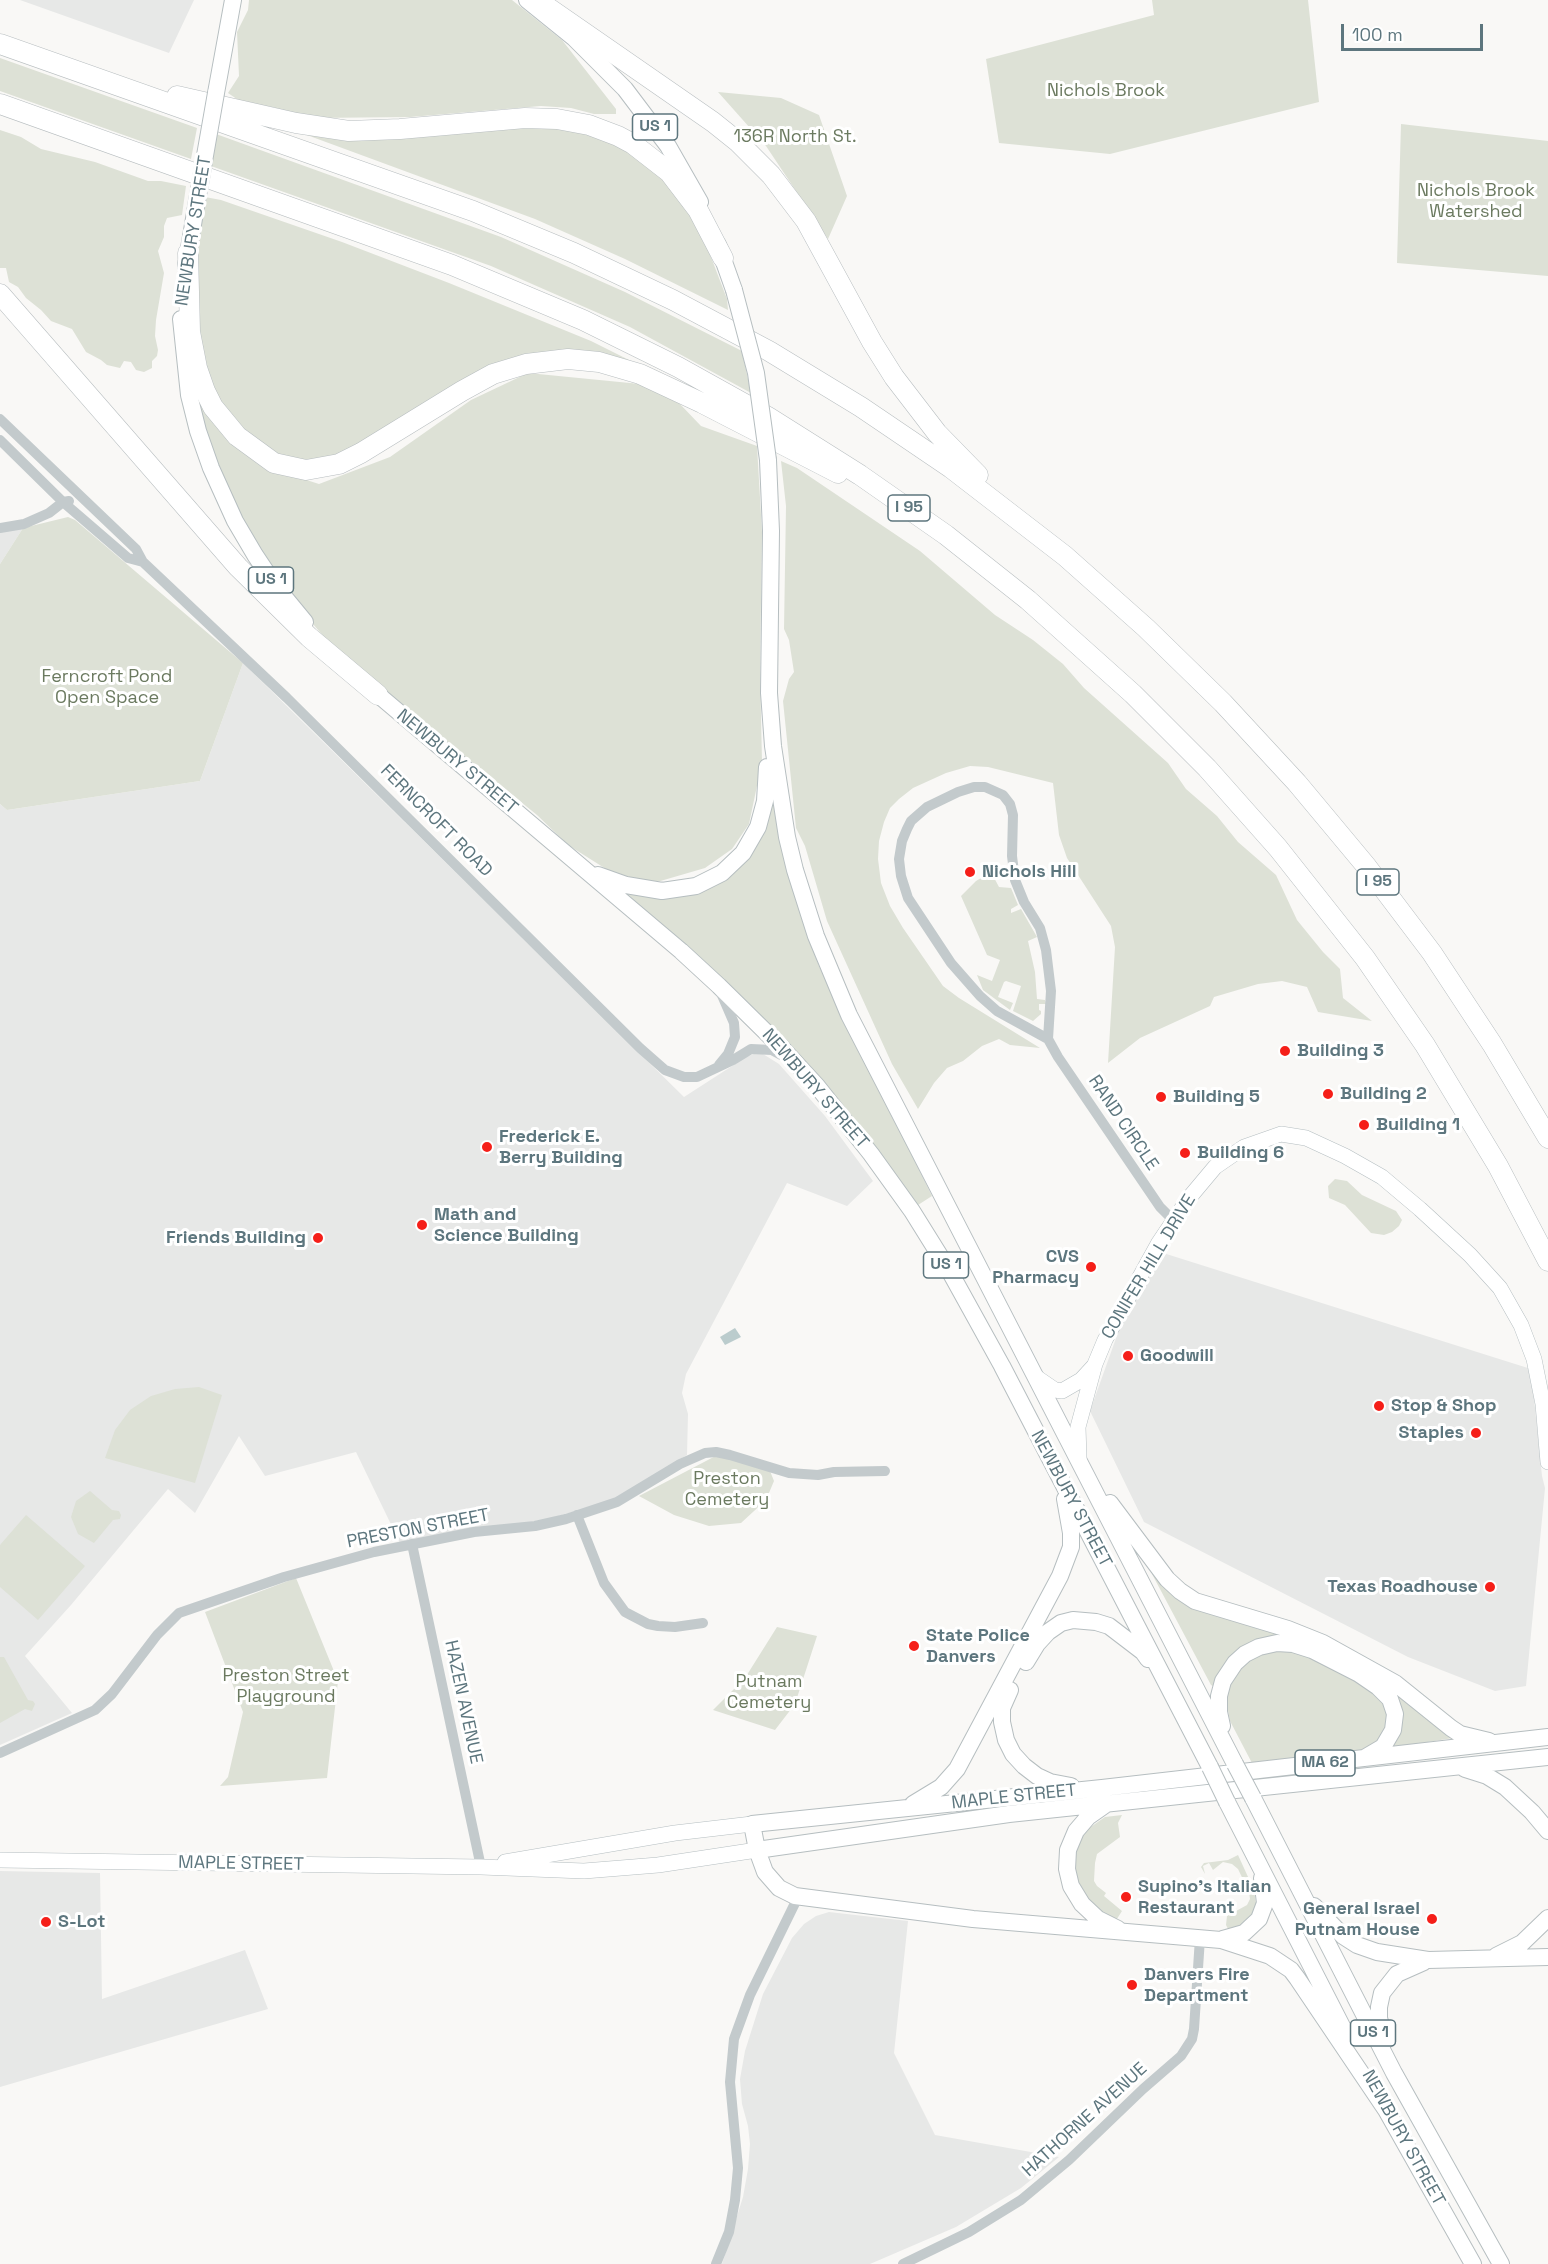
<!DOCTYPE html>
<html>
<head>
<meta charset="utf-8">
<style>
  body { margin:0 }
  #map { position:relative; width:1548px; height:2264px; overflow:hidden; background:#f9f8f6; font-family:"Space Grotesk",sans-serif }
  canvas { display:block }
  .scale { position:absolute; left:1341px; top:24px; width:142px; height:27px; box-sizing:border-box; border:3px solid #5d767e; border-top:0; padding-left:8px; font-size:18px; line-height:21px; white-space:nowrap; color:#5d767e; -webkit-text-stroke:4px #fff; paint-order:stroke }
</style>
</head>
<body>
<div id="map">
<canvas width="1548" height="2264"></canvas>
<div class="scale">100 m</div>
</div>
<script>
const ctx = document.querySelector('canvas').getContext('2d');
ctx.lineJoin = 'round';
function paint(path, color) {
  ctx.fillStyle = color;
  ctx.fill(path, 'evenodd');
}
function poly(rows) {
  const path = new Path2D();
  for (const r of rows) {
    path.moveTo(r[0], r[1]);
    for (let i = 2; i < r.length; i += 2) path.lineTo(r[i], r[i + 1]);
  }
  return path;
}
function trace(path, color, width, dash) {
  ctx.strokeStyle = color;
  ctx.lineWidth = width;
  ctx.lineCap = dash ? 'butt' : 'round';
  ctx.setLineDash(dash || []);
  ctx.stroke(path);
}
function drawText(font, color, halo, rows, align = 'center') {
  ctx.font = font + ' "Space Grotesk",sans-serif';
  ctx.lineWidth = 6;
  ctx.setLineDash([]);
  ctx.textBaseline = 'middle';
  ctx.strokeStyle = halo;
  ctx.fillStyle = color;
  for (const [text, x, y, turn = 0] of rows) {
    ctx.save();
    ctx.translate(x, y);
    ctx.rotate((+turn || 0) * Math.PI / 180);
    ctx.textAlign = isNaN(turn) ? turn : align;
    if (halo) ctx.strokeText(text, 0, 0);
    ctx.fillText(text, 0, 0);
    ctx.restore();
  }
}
const built = poly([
  [20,0,194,0,169,53],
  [23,528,0,564,0,532],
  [243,663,684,1097,746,1057,754,1054,763,1054,779,1064,825,1116,873,1181,847,1206,787,1183,686,1374,682,1393,688,1414,687,1455,610,1501,548,1519,400,1543,356,1452,265,1476,239,1436,195,1513,168,1489,71,1605,25,1656,72,1713,0,1745,0,804,7,810,200,781],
  [1160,1252,1531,1369,1542,1476,1545,1488,1526,1686,1495,1691,1408,1657,1144,1522,1090,1411,1125,1313],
  [0,1871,100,1873,102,1999,245,1950,268,2009,0,2087],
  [829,1912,908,1921,894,2053,935,2135,1059,2157,1021,2188,956,2227,870,2264,722,2264,743,2197,748,2169,750,2144,748,2126,742,2104,740,2079,745,2051,763,1994,792,1938,804,1924,816,1916]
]);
const green = poly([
  [249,0,512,0,562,40,616,109,616,114,594,114,571,108,541,106,410,117,313,118,272,107,244,104,228,93,239,76,237,32,248,10],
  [1152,0,1308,0,1319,102,1110,154,999,143,986,59,1154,15],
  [0,58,197,128,191,159,0,91],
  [718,92,781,98,819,115,847,196,828,239,766,146],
  [533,124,596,133,652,165,698,223,727,299,728,310,625,259,535,219,296,131],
  [1401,124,1548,141,1548,276,1397,263],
  [0,130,21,137,41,149,95,162,148,181,161,181,186,186,182,215,167,218,164,226,164,237,158,251,164,273,156,320,155,336,158,350,157,356,152,361,152,368,144,372,136,370,131,362,124,361,120,368,107,365,101,360,86,352,72,329,51,321,41,310,26,298,18,287,9,282,6,268,0,268],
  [216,134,501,237,625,292,742,351,751,393,630,327,491,266,211,166],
  [205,197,221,200,342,242,449,283,591,341,645,368,555,353,342,458,298,464,252,445,207,385,193,289,196,244],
  [528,373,640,384,679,403,701,426,757,446,762,532,760,671,762,762,749,824,732,849,705,868,657,882,614,874,568,845,537,815,387,693,324,637,285,591,258,552,210,450,196,387,294,476,319,484,390,457,471,400],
  [781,461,797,468,920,551,995,615,1033,640,1063,664,1084,688,1168,763,1186,789,1217,816,1238,842,1276,875,1297,920,1323,952,1340,969,1343,998,1372,1021,1318,1012,1307,987,1282,981,1258,984,1214,997,1210,1006,1140,1038,1108,1063,1115,947,1111,926,1067,858,1059,835,1053,783,988,767,970,766,946,773,913,788,899,799,890,808,884,822,879,841,878,859,881,883,890,906,903,928,943,986,959,998,1040,1048,1010,1045,999,1039,982,1046,963,1061,947,1068,934,1083,918,1109,892,1064,827,921,805,846,796,828,783,701,789,679,794,672,789,640,784,629,786,506],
  [68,517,75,520,243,663,200,781,7,810,0,804,0,564,23,528],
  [772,797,782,848,804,925,819,966,932,1196,918,1205,903,1185,628,896,629,894,649,897,718,880],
  [991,872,999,887,1011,888,1018,905,1011,909,1011,913,1021,909,1037,937,1028,941,1035,972,1037,999,1045,1000,1046,1004,1039,1004,1039,1010,1041,1011,1041,1014,1033,1021,1013,1011,1021,986,1006,981,1004,982,998,997,1013,1003,1010,1010,983,990,977,975,992,981,1000,960,987,955,961,896,976,881],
  [1335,1179,1347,1181,1362,1195,1396,1211,1402,1220,1399,1226,1392,1232,1384,1235,1371,1233,1345,1205,1329,1198,1328,1186],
  [199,1387,222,1395,195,1483,105,1458,115,1430,130,1410,151,1396,175,1389],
  [727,1450,770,1471,774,1481,766,1500,741,1523,709,1526,674,1515,639,1496],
  [90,1491,112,1510,119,1511,121,1515,120,1519,113,1520,94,1543,78,1534,71,1517,76,1501],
  [26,1515,85,1566,38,1620,0,1587,0,1545],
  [1154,1572,1158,1577,1291,1635,1276,1638,1213,1686,1211,1685,1152,1574],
  [296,1578,338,1681,327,1778,220,1786,228,1777,243,1712,205,1612],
  [777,1627,817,1636,795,1704,775,1730,713,1710,745,1678],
  [1268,1649,1306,1653,1382,1696,1390,1721,1372,1750,1253,1765,1230,1721,1227,1705,1229,1680,1237,1668],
  [0,1657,4,1657,28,1700,33,1701,35,1704,32,1711,25,1709,0,1723],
  [1393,1688,1453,1738,1390,1748],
  [1122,1815,1118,1823,1120,1837,1097,1854,1095,1863,1094,1881,1097,1886,1106,1893,1104,1896,1122,1911,1115,1922,1088,1906,1071,1867,1082,1833,1105,1817],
  [1238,1855,1254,1890,1256,1903,1254,1912,1244,1924,1228,1929,1226,1925,1227,1916,1247,1905,1250,1899,1249,1892,1238,1869,1232,1864,1223,1862,1213,1870,1209,1863,1203,1866,1205,1874,1201,1867,1204,1863,1228,1860]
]);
const water = poly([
  [735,1328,741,1337,725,1345,720,1337]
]);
const street = poly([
  [0,419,136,549,143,562,287,698,640,1048,665,1070,684,1077,697,1077,733,1060,751,1049,772,1050,785,1057],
  [0,440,63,502,128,558,143,562],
  [0,528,24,524,49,513,63,502,69,501],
  [1048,1039,1051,991,1046,950,1040,928,1024,902,1015,880,1012,856,1013,815,1010,804,1003,795,985,787,974,787,958,792,927,807,911,821,907,829,902,841,899,859,901,876,908,898,951,963,980,996,997,1011,1048,1039,1058,1057,1160,1207,1175,1222],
  [719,1065,728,1054,735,1037,734,1023,721,993],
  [577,1515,604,1583,625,1612,648,1624,658,1626,675,1627,703,1623],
  [412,1544,481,1867],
  [0,1753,95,1710,112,1694,157,1635,179,1613,284,1577,374,1552,474,1532,535,1526,566,1519,617,1502,680,1464,705,1453,716,1452,730,1455,789,1473,818,1475,834,1472,885,1471],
  [716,2264,729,2232,735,2200,738,2168,730,2082,734,2039,750,1995,798,1897],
  [903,2264,969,2232,1021,2200,1069,2160,1143,2089,1181,2056,1192,2039,1194,2029,1200,1938]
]);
const secondary = poly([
  [1036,1377,1055,1390,1062,1391,1081,1380,1093,1367],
  [1079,1458,1078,1427,1095,1364,1105,1340,1158,1244,1189,1198,1215,1167,1244,1147,1281,1134,1306,1138,1345,1156,1382,1177,1420,1209,1470,1255,1500,1288,1521,1325,1534,1359,1543,1404,1548,1462],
  [0,1860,481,1867,584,1871,658,1865,757,1850],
  [505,1862,675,1833,752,1824]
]);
const primary = poly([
  [527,0,574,38,625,89,668,146,700,202],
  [216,93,233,0],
  [718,245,734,290],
  [186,266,197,201],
  [181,319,189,395,198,431,211,468,235,521,255,555,277,588,305,622],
  [768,460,771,531,769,693,773,746,787,837,795,870,816,936,849,1015,1235,1764],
  [369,687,681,951,719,986,782,1048,817,1086,871,1154,912,1211,950,1272,1002,1366,1210,1767],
  [598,875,626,885,662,891,696,886,722,873,743,853,758,827,765,801,767,767],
  [1110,1503,1167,1579,1180,1591,1195,1601,1288,1629,1323,1643,1395,1683,1451,1728,1460,1734,1489,1741],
  [1026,1662,1037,1644,1048,1632,1061,1623,1073,1620,1096,1622,1109,1626,1143,1652,1148,1659],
  [1010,1690,1002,1708,1002,1722,1006,1740,1013,1754,1024,1766,1037,1776,1050,1782,1071,1786],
  [1222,1726,1219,1712,1219,1696,1223,1681,1235,1663,1245,1654,1259,1647,1277,1643,1293,1644,1312,1650,1359,1674,1378,1687,1390,1699,1395,1714,1393,1730,1383,1747,1366,1757],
  [1465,1769,1487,1776,1505,1787,1532,1812,1548,1831],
  [1253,1798,1394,2073,1501,2264],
  [1227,1802,1347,2036],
  [1108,1803,1088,1817,1076,1831,1068,1850,1067,1869,1071,1886,1082,1904,1098,1919,1118,1929],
  [913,1804,941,1787,957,1769,1060,1576,1071,1547,1071,1533,1065,1499],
  [757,1850,1009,1814,1548,1757],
  [1314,1906,1343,1936,1357,1945,1377,1952,1428,1960,1548,1957],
  [1223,1939,1244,1933,1259,1919,1265,1903,1262,1878],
  [1496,1956,1522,1943,1548,1918],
  [1385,2041,1379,2018,1379,2007,1382,1993,1397,1974,1424,1962],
  [1381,2101,1473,2264],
  [1386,2110,1297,1978,1291,1970,1270,1956,1221,1940,973,1919,795,1896,779,1888,765,1872,757,1850,752,1824,1102,1788,1548,1737]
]);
const highway = poly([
  [537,0,713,122,738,142,771,175,806,221,872,342,894,377,937,433,978,475],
  [0,44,473,211,574,253,673,300,769,351,861,407,951,468,1065,556,1146,628,1223,703,1297,783,1367,867,1432,953,1492,1044,1548,1138],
  [177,96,296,123,349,131,400,129,525,118,557,119,589,125,618,136,633,144,669,172,698,210,723,258],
  [0,104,452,265,583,320,678,367,768,417,860,475,946,535,1028,600,1133,694,1207,768,1278,848,1365,958,1425,1045,1498,1166,1548,1261],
  [188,253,190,332,197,368,205,391,213,407,237,436,274,463,306,470,339,464,361,453,462,391,493,374,526,364,568,359,599,362,640,374,702,403,838,473],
  [0,294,238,567,309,637,378,695]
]);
const primaryBridge = poly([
  [197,201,216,93],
  [734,290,756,373,768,460],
  [1235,1764,1253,1798],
  [1210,1767,1227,1802]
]);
const markers = [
  [970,872,6,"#f51f19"],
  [1285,1051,6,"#f51f19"],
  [1328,1094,6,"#f51f19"],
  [1161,1097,6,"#f51f19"],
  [1364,1125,6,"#f51f19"],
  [487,1147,6,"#f51f19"],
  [1185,1153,6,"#f51f19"],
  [422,1225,6,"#f51f19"],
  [318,1238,6,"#f51f19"],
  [1091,1267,6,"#f51f19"],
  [1128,1356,6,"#f51f19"],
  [1379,1406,6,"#f51f19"],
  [1476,1433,6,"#f51f19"],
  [1490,1587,6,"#f51f19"],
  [914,1646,6,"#f51f19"],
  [1126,1897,6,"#f51f19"],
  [1432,1919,6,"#f51f19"],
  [46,1922,6,"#f51f19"],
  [1132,1985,6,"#f51f19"]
];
const shields = [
  [655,127,45],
  [909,508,42],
  [271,580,45],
  [1378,882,42],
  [946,1265,45],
  [1325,1763,60],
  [1373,2033,45]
];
const shieldNames = [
  ["US 1",655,127],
  ["I 95",909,508],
  ["US 1",271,580],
  ["I 95",1378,882],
  ["US 1",946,1265],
  ["MA 62",1325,1763],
  ["US 1",1373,2033]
];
const parkNames = [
  ["Nichols Brook",1106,91],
  ["136R North St.",795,137],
  ["Nichols Brook",1476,191],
  ["Watershed",1476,212],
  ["Ferncroft Pond",107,677],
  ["Open Space",107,698],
  ["Preston",727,1479],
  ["Cemetery",727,1500],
  ["Preston Street",286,1676],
  ["Playground",286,1697],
  ["Putnam",769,1682],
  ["Cemetery",769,1703]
];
const streetNames = [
  ["NEWBURY STREET",194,231,-81],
  ["NEWBURY STREET",457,762,40],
  ["FERNCROFT ROAD",436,821,45],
  ["NEWBURY STREET",815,1089,49],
  ["RAND CIRCLE",1123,1123,56],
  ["CONIFER HILL DRIVE",1149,1267,-59],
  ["NEWBURY STREET",1071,1499,62],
  ["PRESTON STREET",418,1529,-11],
  ["HAZEN AVENUE",463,1702,78],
  ["MAPLE STREET",1014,1797,-6],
  ["MAPLE STREET",241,1864,1],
  ["HATHORNE AVENUE",1085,2120,-42],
  ["NEWBURY STREET",1403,2138,61]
];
const poiNames = [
  ["Nichols Hill",982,872],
  ["Building 3",1297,1051],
  ["Building 2",1340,1094],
  ["Building 5",1173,1097],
  ["Building 1",1376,1125],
  ["Frederick E.",499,1137],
  ["Berry Building",499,1158],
  ["Building 6",1197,1153],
  ["Math and",434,1215],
  ["Science Building",434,1236],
  ["Friends Building",306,1238,"right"],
  ["CVS",1079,1257,"right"],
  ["Pharmacy",1079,1278,"right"],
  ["Goodwill",1140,1356],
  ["Stop & Shop",1391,1406],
  ["Staples",1464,1433,"right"],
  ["Texas Roadhouse",1478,1587,"right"],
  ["State Police",926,1636],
  ["Danvers",926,1657],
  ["Supino's Italian",1138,1887],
  ["Restaurant",1138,1908],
  ["General Israel",1420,1909,"right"],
  ["Putnam House",1420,1930,"right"],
  ["S-Lot",58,1922],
  ["Danvers Fire",1144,1975],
  ["Department",1144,1996]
];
paint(built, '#e7e8e7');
paint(green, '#dde1d6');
paint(water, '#bbcccd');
trace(secondary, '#b5bec1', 16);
trace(primary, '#b6bec0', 18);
trace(highway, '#b8bec0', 21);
trace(street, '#c3cacc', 10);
trace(secondary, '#fff', 15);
trace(primary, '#fff', 16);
trace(highway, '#fff', 20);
trace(primaryBridge, '#b6bec0', 18, []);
trace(primaryBridge, '#fff', 16);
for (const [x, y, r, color] of markers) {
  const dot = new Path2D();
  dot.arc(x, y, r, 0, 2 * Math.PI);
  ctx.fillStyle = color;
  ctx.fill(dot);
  trace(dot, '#fff', 2);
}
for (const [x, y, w] of shields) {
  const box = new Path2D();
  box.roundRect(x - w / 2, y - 13, w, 26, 4.5);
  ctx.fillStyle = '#fff';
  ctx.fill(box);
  trace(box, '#5d767e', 1.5);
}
drawText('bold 16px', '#5d767e', null, shieldNames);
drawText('18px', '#6b7a60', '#fff', parkNames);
drawText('18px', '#5d767e', '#fff', streetNames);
drawText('bold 18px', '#5d767e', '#fff', poiNames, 'left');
</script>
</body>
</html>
